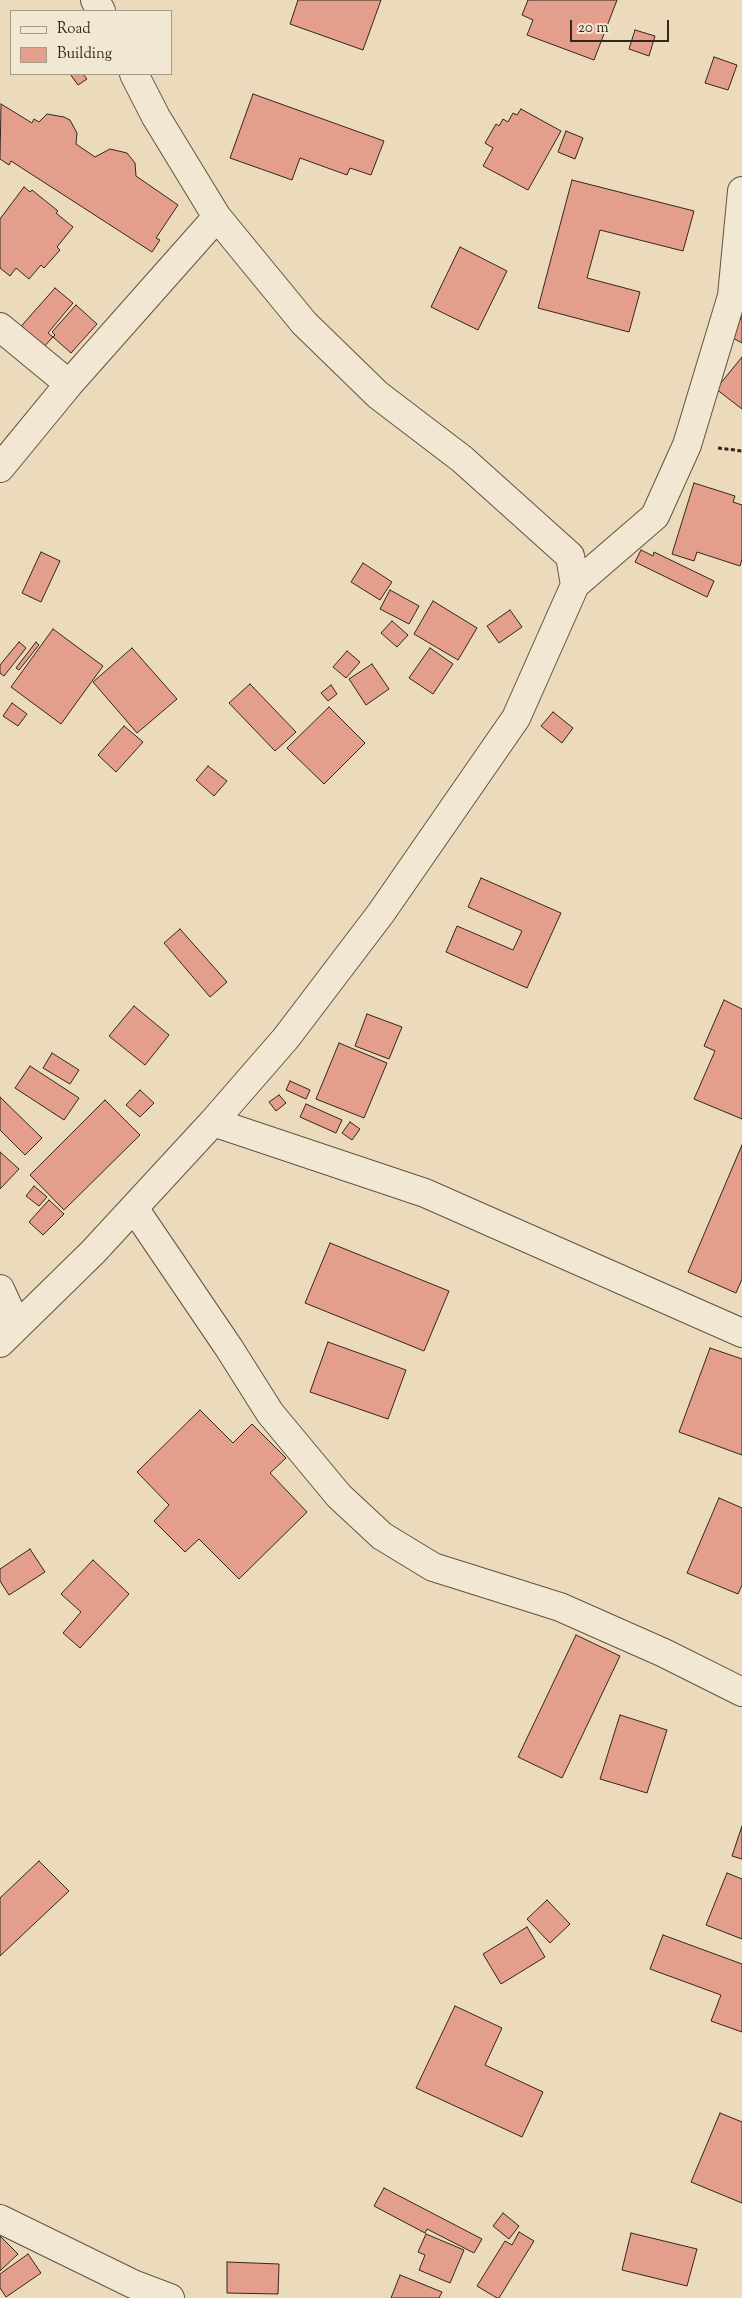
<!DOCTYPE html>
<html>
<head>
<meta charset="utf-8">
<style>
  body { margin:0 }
  #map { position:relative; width:742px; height:2298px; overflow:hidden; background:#ebdabb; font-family:"Sorts Mill Goudy",serif }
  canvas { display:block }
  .legend { position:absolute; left:10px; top:10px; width:162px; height:65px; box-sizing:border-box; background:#f2e7d3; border:1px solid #a69a8a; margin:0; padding:6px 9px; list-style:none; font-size:15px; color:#35261c }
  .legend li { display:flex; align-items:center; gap:10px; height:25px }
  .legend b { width:25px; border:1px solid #a69a8a }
  .scale { position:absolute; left:570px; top:20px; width:99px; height:22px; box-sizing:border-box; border:2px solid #35261c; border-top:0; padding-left:6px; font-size:15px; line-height:18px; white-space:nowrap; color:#35261c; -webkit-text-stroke:4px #f2e7d3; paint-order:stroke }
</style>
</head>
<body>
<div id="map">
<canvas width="742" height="2298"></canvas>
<ul class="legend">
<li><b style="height:6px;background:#f2e7d3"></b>Road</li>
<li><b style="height:14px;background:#e49f8c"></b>Building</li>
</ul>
<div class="scale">20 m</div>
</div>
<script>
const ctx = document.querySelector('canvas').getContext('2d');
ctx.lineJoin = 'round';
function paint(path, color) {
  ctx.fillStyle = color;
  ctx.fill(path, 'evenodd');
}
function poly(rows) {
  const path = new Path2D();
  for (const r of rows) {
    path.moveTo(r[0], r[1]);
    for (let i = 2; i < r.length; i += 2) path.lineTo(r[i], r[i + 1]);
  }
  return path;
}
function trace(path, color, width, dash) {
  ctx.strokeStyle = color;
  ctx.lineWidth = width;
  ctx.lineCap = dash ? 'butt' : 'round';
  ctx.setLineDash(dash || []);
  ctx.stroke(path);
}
const building = poly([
  [298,0,381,0,363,50,290,24,298,0],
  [528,0,617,0,594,60,527,35,533,20,522,15,528,0],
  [635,30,655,36,649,56,629,49,635,30],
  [714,57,737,65,728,90,705,83,714,57],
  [70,74,83,74,87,79,78,85,70,74],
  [253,94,384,141,371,175,350,168,347,175,300,158,292,180,230,158,253,94],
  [1,104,32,123,34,119,39,122,47,114,64,117,70,120,77,133,76,144,95,157,110,149,127,153,135,163,136,176,178,205,156,238,160,240,152,252,11,161,9,165,0,159,1,104],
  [521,109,561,131,528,190,483,166,493,148,485,143,496,124,499,126,503,119,508,122,513,113,517,115,521,109],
  [566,131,583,138,575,159,558,152,566,131],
  [572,180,694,211,683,251,600,230,587,278,640,292,629,332,538,308,572,180],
  [24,187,30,192,32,190,58,211,56,213,73,227,57,247,60,250,44,268,41,265,29,279,16,268,10,276,0,268,0,219,24,187],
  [460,247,507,271,478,330,431,307,460,247],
  [55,288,73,303,48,333,53,337,40,351,16,332,55,288],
  [76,305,97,324,71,353,53,337,55,335,52,332,76,305],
  [742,316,742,343,731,337,742,316],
  [742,357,742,409,716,389,742,357],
  [694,483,735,496,733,502,742,505,742,559,740,566,697,552,694,561,672,554,694,483],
  [641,550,653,556,654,552,714,581,707,597,635,562,641,550],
  [41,552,60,561,41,602,22,593,41,552],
  [363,563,392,582,380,600,351,582,363,563],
  [390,590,419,606,409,624,380,609,390,590],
  [433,601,477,628,458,660,414,634,433,601],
  [510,610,522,627,499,643,487,626,510,610],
  [392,621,408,635,397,647,381,633,392,621],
  [53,629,103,666,61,724,11,687,53,629],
  [19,642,26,648,4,676,0,673,0,665,19,642],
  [36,642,39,645,19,670,16,668,36,642],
  [132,648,177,699,137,733,93,682,132,648],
  [430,648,453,664,433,694,409,678,430,648],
  [347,651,360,662,346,678,333,667,347,651],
  [372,664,389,689,366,705,349,679,372,664],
  [250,684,296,732,275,751,229,703,250,684],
  [331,685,337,694,328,701,321,693,331,685],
  [12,703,27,714,18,726,3,716,12,703],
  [329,707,365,743,324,784,287,748,329,707],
  [553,712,573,728,562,743,541,726,553,712],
  [124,726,143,742,116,772,98,755,124,726],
  [208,766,227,781,214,796,196,780,208,766],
  [481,878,561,913,527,988,446,952,457,926,513,950,522,931,468,907,481,878],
  [180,929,227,982,210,997,164,943,180,929],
  [724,1000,742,1009,742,1119,694,1099,715,1051,704,1046,724,1000],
  [134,1006,169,1035,145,1065,109,1036,134,1006],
  [367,1014,402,1027,389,1059,355,1046,367,1014],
  [339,1043,387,1063,364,1118,316,1099,339,1043],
  [52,1053,79,1070,70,1084,43,1068,52,1053],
  [30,1066,79,1098,64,1120,15,1088,30,1066],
  [290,1081,310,1090,306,1099,286,1090,290,1081],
  [140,1090,154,1103,140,1117,126,1105,140,1090],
  [279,1095,286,1103,276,1111,269,1102,279,1095],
  [0,1097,42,1138,25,1155,0,1130,0,1097],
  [105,1100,140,1135,64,1210,30,1175,105,1100],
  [306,1104,342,1120,336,1133,300,1117,306,1104],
  [350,1122,360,1129,352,1140,342,1133,350,1122],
  [742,1145,742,1279,736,1293,688,1272,742,1145],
  [0,1152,19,1169,0,1189,0,1152],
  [34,1186,47,1197,39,1206,26,1196,34,1186],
  [49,1200,64,1214,43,1235,29,1222,49,1200],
  [330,1243,449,1291,424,1351,305,1303,330,1243],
  [328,1342,406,1370,388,1419,310,1392,328,1342],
  [710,1348,742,1359,742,1455,679,1432,710,1348],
  [200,1410,233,1443,252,1424,286,1458,270,1473,307,1512,239,1579,199,1539,185,1552,154,1521,169,1505,137,1472,200,1410],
  [719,1498,742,1508,742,1585,738,1594,687,1573,719,1498],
  [30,1549,45,1572,9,1595,0,1581,0,1569,30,1549],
  [93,1560,129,1594,80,1648,63,1633,81,1612,61,1594,93,1560],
  [576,1635,620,1656,562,1778,518,1757,576,1635],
  [620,1715,667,1730,647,1793,600,1779,620,1715],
  [742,1826,742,1859,732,1856,742,1826],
  [39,1861,69,1891,0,1956,0,1898,39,1861],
  [727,1873,742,1879,742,1939,706,1925,727,1873],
  [547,1900,570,1924,550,1943,527,1919,547,1900],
  [527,1927,545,1957,501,1984,483,1954,527,1927],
  [663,1935,742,1964,742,2032,711,2021,721,1995,650,1969,663,1935],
  [455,2006,502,2028,485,2065,543,2092,522,2137,416,2088,455,2006],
  [720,2113,742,2122,742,2203,691,2182,720,2113],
  [384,2188,482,2239,474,2253,427,2229,425,2233,374,2206,384,2188],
  [503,2213,519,2226,509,2239,493,2226,503,2213],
  [519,2232,534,2241,499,2298,497,2298,477,2286,505,2241,512,2245,519,2232],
  [631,2233,697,2249,687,2286,622,2270,631,2233],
  [426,2234,464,2250,450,2283,419,2270,425,2255,418,2252,426,2234],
  [0,2236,18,2254,0,2271,0,2236],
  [28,2254,41,2273,6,2297,0,2288,0,2274,28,2254],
  [227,2262,279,2264,278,2294,227,2293,227,2262],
  [400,2275,442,2292,439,2298,391,2298,400,2275]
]);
const path = poly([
  [718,448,742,451]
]);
const street = poly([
  [95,0,101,11],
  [134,74,156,117,217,217,304,323,378,395,462,459,570,556,575,585],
  [0,327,69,384],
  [0,468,69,384,217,217],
  [213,1122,425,1193,742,1333],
  [134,1208,229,1348,270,1413,339,1496,382,1536,433,1567,560,1607,664,1653,742,1692],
  [0,1289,17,1326],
  [0,1343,93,1252,213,1122,286,1038,381,913,516,718,575,585,655,516,687,445,732,296,742,191],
  [0,2219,133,2284,170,2298]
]);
paint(building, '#e49f8c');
trace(building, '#35261c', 1);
trace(street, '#625344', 30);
trace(path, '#35261c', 3, [4, 2.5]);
trace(street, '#f2e7d3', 28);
</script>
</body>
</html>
